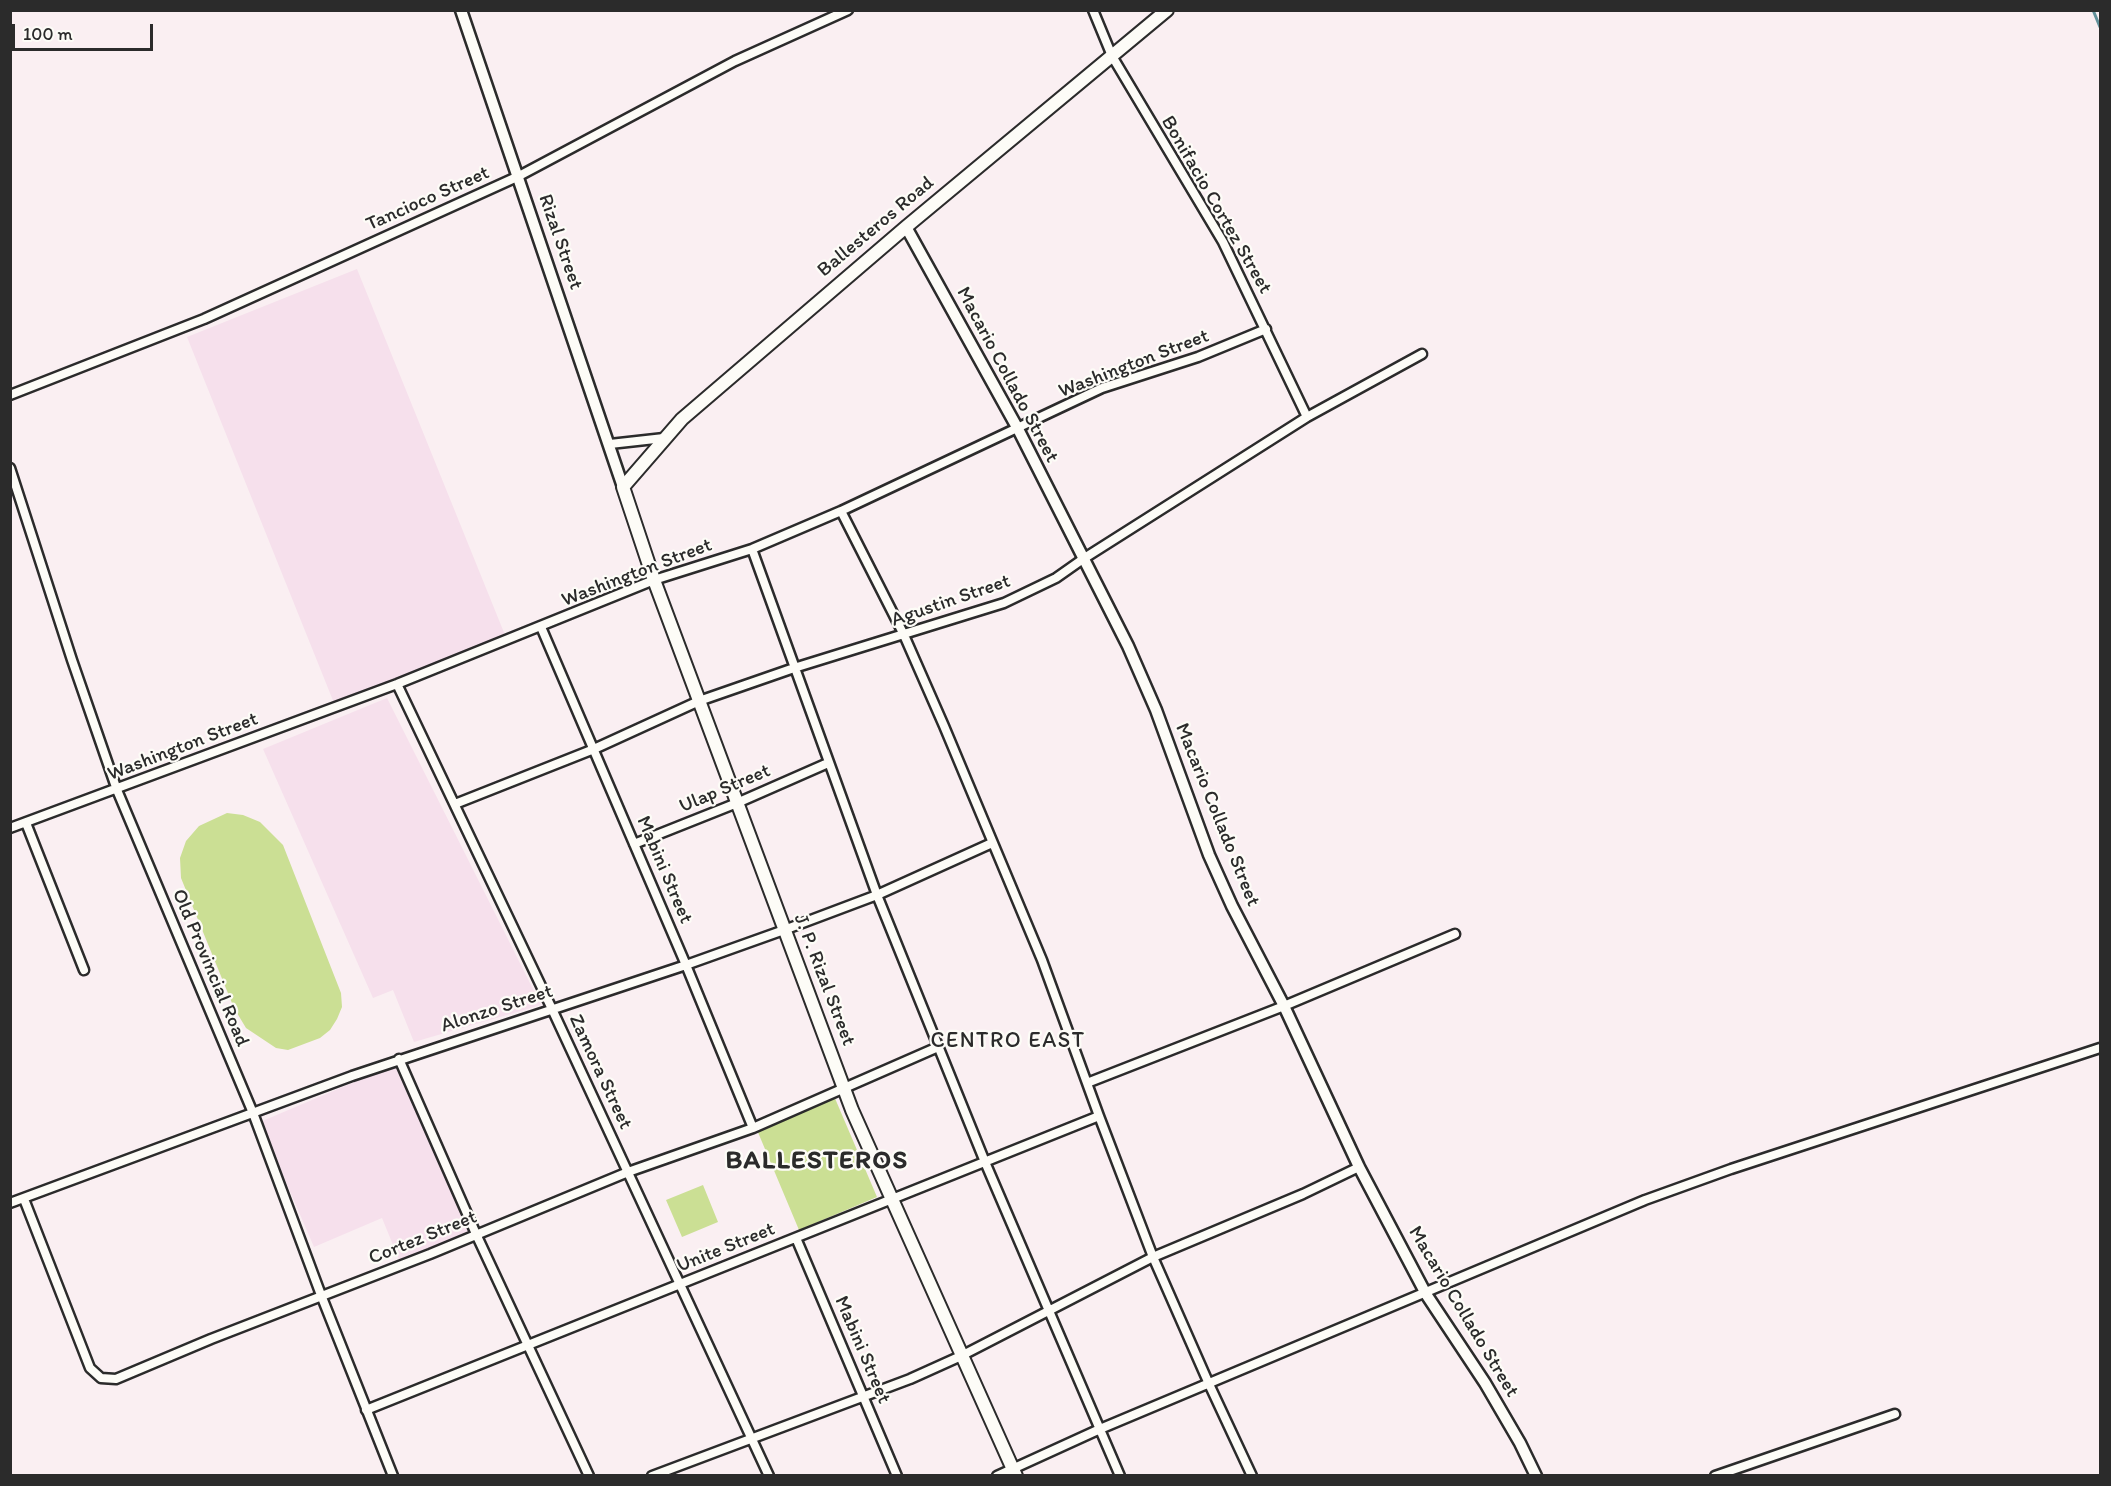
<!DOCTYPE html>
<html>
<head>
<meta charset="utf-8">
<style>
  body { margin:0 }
  #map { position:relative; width:2111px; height:1486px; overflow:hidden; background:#faeff2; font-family:Itim,sans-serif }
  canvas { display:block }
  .frame { position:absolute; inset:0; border:12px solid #2b2b2b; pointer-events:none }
  .scale { position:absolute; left:12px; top:24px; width:141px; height:27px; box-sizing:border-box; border:3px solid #2b2b2b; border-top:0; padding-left:8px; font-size:18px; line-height:21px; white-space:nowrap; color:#2b2b2b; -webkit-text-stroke:4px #fdfcf7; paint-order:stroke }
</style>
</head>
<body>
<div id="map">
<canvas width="2111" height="1486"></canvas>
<div class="frame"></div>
<div class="scale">100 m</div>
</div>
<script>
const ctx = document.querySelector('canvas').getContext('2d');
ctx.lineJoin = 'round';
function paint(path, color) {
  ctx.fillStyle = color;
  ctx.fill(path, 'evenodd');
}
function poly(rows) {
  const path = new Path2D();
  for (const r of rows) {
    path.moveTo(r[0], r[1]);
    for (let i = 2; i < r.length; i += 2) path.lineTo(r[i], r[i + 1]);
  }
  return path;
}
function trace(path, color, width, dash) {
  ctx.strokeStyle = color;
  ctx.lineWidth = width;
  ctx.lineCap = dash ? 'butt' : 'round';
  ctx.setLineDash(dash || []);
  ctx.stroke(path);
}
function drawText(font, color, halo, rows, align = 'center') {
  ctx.font = font + ' Itim,sans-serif';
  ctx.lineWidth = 4.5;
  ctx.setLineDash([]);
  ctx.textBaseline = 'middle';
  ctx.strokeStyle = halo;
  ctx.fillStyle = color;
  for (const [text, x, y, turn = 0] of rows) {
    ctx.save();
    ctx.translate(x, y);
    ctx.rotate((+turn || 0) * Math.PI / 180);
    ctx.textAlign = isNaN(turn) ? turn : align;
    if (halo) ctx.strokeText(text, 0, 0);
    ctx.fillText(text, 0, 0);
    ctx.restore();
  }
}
const built = poly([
  [357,269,507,640,334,703,187,337],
  [387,698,541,1005,414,1042,393,990,373,998,263,749],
  [397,1064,469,1232,400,1262,382,1218,314,1247,260,1122]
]);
const green = poly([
  [227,813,243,815,260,822,283,845,341,993,342,1007,337,1019,330,1030,320,1038,288,1050,276,1048,246,1028,234,1008,181,878,180,858,186,841,199,826],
  [834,1096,877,1197,799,1230,757,1130],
  [703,1185,718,1222,682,1237,666,1200]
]);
const stream = poly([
  [2093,10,2100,27]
]);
const minor = poly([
  [1093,10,1112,56,1223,242,1307,417],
  [10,395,204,319,519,176,735,61,848,10],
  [610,444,664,438],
  [10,468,72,660,117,790,253,1113,321,1295,393,1476],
  [841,511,904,635,944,726,1042,960,1099,1116,1153,1257,1209,1384,1252,1476],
  [752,549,877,895,985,1162,1120,1476],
  [541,627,686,965,753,1128],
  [397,684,552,1009,769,1476],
  [455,804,594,749,699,701,794,668,1004,603,1056,578,1083,559,1307,417,1422,354],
  [26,823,84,970],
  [10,828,397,684,654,580,752,549,841,511,1102,388,1198,357,1266,329],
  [634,844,737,803,828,763],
  [399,1059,476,1234,589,1476],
  [1087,1083,1284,1006,1455,934],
  [24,1199,90,1368,101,1378,116,1379,211,1339,430,1254,628,1172,753,1128,938,1047],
  [10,1203,352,1076,686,965,784,930,877,895,992,843],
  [796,1238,897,1476],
  [366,1410,1099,1116],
  [652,1476,910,1379,961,1356,1153,1257,1303,1194,1359,1167],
  [997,1476,1100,1429,1645,1200,1731,1169,2100,1048],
  [1715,1476,1895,1414]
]);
const tertiary = poly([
  [461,10,623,487],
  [906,227,1018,429,1128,646,1156,710,1209,855,1232,906,1284,1006,1359,1167,1426,1294,1485,1383,1520,1443,1536,1476]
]);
const secondary = poly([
  [1016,1476,852,1110,654,580,623,487,682,419,906,227,1167,10]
]);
const streetNames = [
  ["Tancioco Street",428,199,-24],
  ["Bonifacio Cortez Street",1216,205,60],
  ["Ballesteros Road",876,227,-40],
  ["Rizal Street",560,242,71],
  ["Washington Street",1134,364,-21],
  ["Macario Collado Street",1007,375,62],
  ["Washington Street",637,573,-21],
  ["Agustin Street",951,601,-19],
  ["Washington Street",183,747,-21],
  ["Ulap Street",725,789,-23],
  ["Macario Collado Street",1217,815,68],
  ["Mabini Street",664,870,67],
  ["Old Provincial Road",210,968,67],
  ["J. P. Rizal Street",824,980,69],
  ["Alonzo Street",497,1009,-18],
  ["Zamora Street",600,1072,65],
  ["Cortez Street",423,1238,-22],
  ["Unite Street",726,1248,-22],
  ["Macario Collado Street",1463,1312,59],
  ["Mabini Street",862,1350,67]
];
const quarterNames = [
  ["CENTRO EAST",1008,1041]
];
const districtNames = [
  ["BALLESTEROS",817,1161]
];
paint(built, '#f6e0ec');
paint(green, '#cbdf94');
trace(stream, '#619099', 3);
trace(minor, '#2b2b2b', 13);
trace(tertiary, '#2b2b2b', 15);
trace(secondary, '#2b2b2b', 16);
trace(minor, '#fdfcf7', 8);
trace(tertiary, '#fdfcf7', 10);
trace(secondary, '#fdfcf7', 12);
drawText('20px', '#2b2b2b', '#fdfcf7', streetNames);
ctx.letterSpacing = '1.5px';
drawText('22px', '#2b2b2b', '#fdfcf7', quarterNames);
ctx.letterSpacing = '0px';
ctx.letterSpacing = '1.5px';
drawText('bold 26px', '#2b2b2b', '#fdfcf7', districtNames);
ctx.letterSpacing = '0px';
</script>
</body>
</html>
